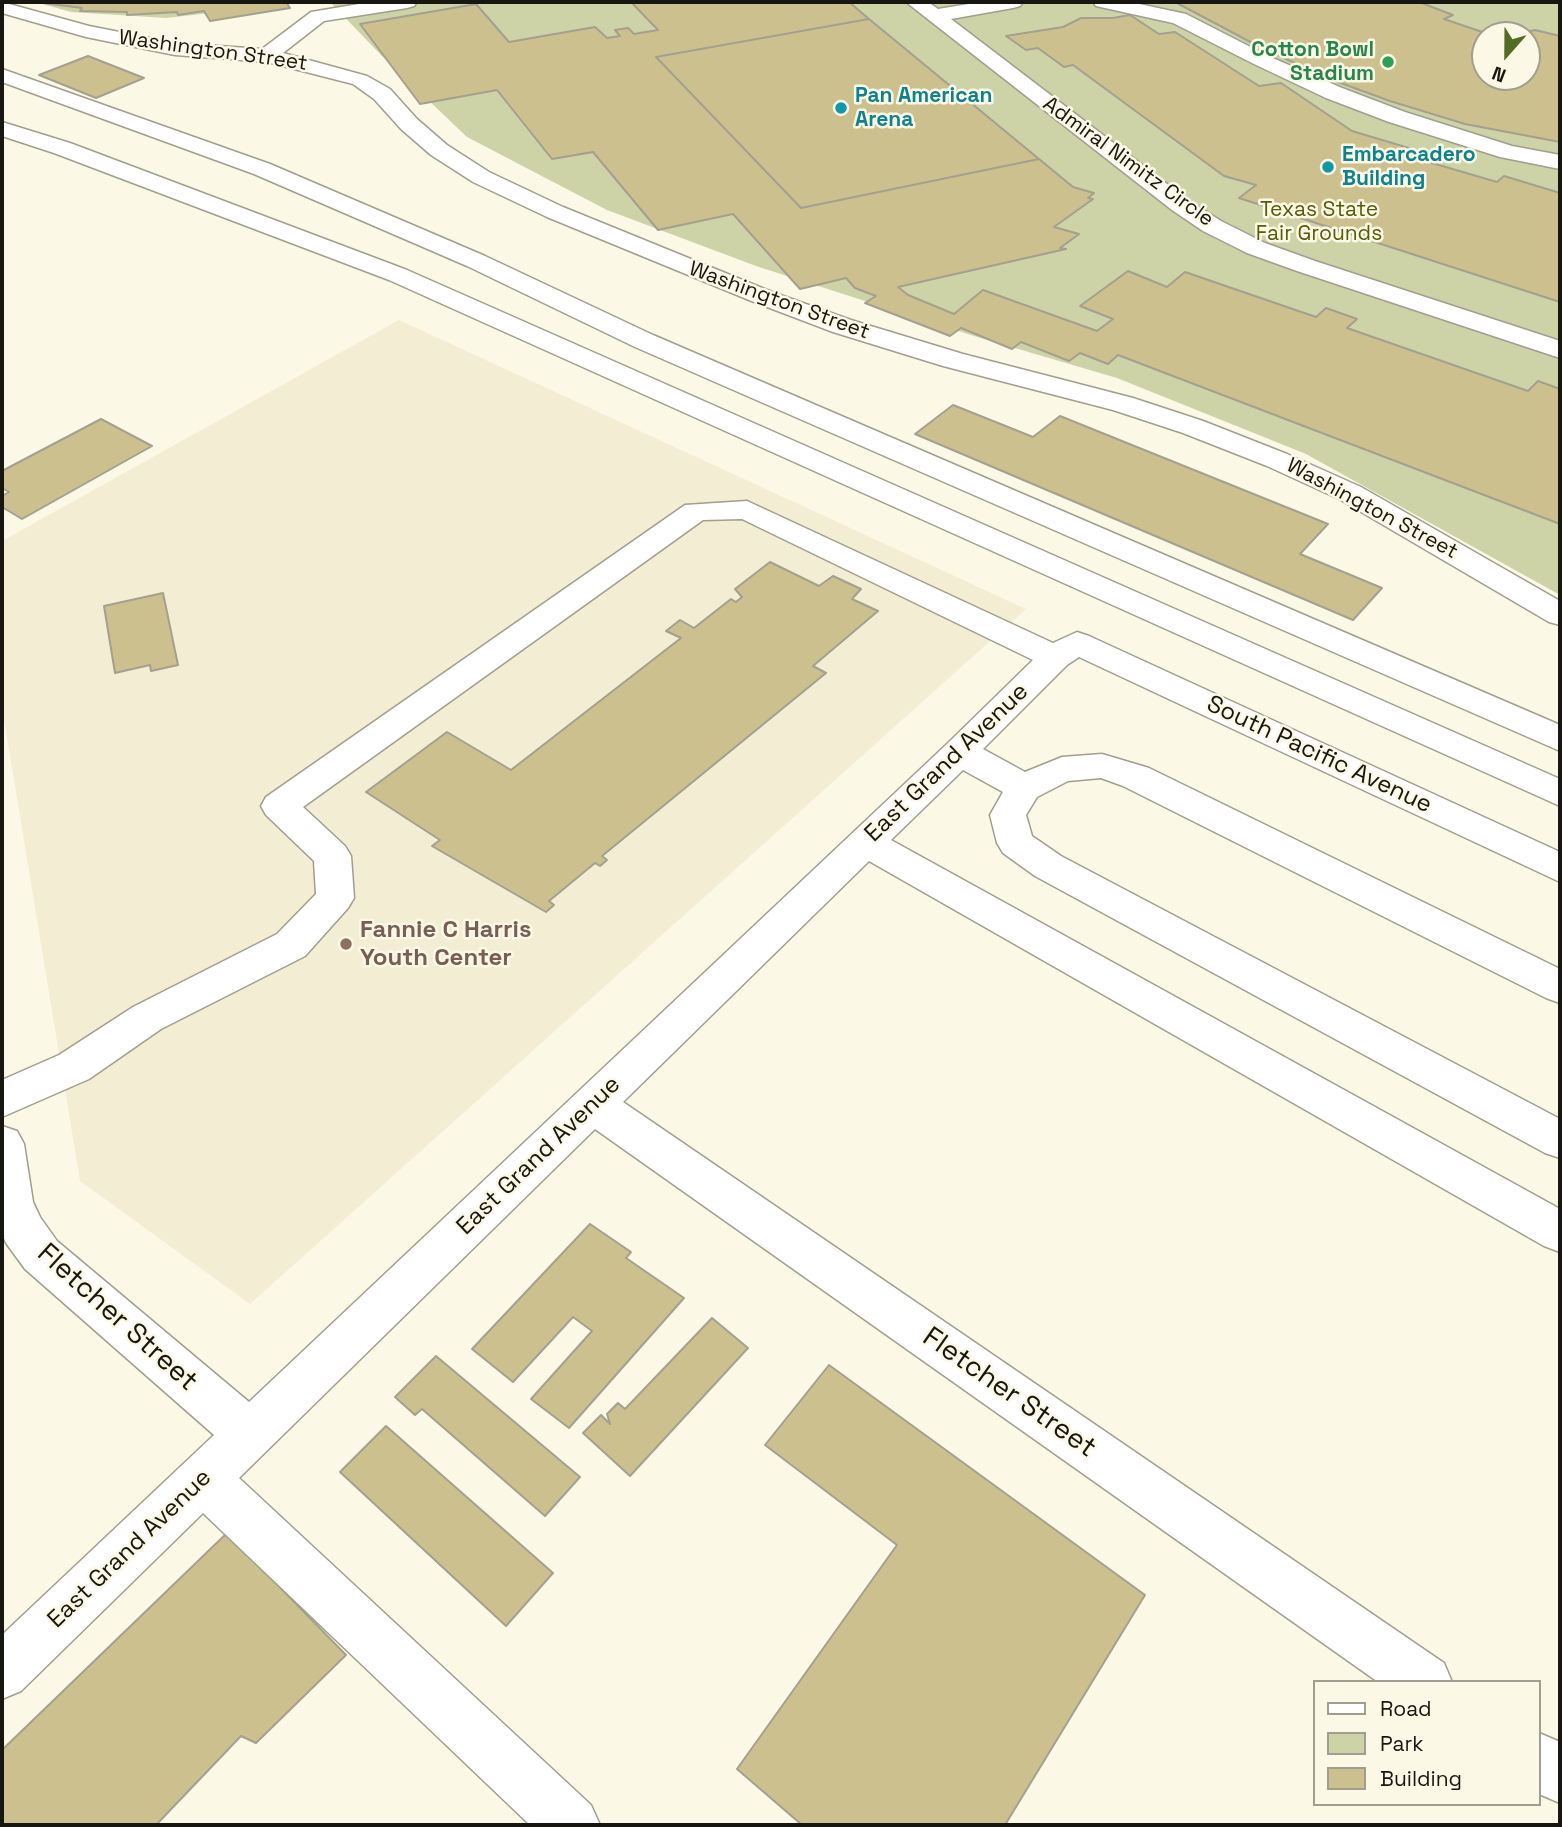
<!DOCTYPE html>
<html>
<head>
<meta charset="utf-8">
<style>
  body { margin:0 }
  #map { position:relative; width:1562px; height:1827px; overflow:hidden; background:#fcf8e6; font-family:"Space Grotesk",sans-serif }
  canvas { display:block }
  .frame { position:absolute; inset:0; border:4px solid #171610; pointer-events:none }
  .legend { position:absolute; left:1313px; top:1680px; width:228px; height:126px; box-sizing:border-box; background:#fcf8e6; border:2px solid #a09e90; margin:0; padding:9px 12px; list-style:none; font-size:21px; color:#171610 }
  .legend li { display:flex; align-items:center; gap:14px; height:35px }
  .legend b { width:35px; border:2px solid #a09e90 }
  .north { position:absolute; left:1471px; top:21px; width:70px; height:70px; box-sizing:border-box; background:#fcf8e6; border:2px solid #a09e90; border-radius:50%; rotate:201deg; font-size:19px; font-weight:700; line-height:28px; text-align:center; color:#171610 }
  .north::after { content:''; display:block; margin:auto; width:24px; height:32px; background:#516e23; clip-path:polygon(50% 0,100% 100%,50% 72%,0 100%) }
</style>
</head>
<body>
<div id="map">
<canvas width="1562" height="1827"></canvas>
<div class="frame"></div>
<ul class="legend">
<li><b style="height:9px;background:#fff"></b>Road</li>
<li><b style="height:19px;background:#cdd3a7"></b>Park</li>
<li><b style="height:19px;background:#ccc18e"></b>Building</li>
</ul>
<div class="north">N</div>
</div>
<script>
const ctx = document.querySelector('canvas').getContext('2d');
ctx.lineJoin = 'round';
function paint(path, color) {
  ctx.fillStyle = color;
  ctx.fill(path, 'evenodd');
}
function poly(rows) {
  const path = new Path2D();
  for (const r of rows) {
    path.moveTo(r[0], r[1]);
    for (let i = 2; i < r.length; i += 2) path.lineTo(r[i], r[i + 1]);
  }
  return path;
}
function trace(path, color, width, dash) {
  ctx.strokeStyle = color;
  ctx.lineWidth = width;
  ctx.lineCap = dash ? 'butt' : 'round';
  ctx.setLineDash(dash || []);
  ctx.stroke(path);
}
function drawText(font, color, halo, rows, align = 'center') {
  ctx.font = font + ' "Space Grotesk",sans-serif';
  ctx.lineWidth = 5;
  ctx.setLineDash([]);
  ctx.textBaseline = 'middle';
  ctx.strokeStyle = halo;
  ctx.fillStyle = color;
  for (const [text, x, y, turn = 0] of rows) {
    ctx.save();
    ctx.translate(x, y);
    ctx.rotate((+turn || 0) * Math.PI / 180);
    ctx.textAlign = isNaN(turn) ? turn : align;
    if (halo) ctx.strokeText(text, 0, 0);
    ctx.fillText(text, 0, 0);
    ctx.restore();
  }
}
const built = poly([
  [399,320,1026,609,250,1304,80,1181,2,707,2,541]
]);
const green = poly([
  [35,2,309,2,166,18,71,12],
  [330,2,1560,2,1560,595,1306,454,1117,378,974,336,756,266,607,210,467,137,382,56],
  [1485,35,1527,35,1527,77,1485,77]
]);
const building = poly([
  [36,2,286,2,290,8,210,21,204,11,178,15,177,12,127,15,127,12,80,11,82,8,36,2],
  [631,2,849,2,869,19,656,57,801,208,1039,159,1073,187,1094,193,1088,198,1093,199,1054,227,1079,234,1060,248,1066,249,898,287,908,295,954,314,983,290,1097,331,1113,319,1080,306,1128,271,1167,287,1185,272,1316,317,1326,308,1357,319,1347,328,1528,391,1538,381,1560,389,1560,524,1118,355,1108,364,1080,353,1069,361,1021,342,1012,349,961,328,950,336,865,303,876,296,855,288,846,278,800,289,733,214,658,230,593,152,552,159,497,90,420,104,360,24,476,4,509,42,595,27,607,38,620,36,615,30,628,28,634,34,658,30,631,2],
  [1175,2,1419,2,1453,15,1444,19,1491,35,1485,35,1485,77,1527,77,1527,35,1512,35,1535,30,1560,36,1560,142,1465,124,1390,101,1327,78,1258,46,1175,2],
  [1130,15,1159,34,1175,32,1259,86,1281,83,1352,131,1422,152,1415,158,1497,182,1504,176,1560,193,1560,302,1239,198,1256,185,1224,176,1073,65,1064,67,1038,48,1026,50,1006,36,1063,27,1081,18,1113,18,1130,15],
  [869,19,1039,159,801,208,656,57,869,19],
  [88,56,144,78,96,98,39,75,88,56],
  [953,405,1033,437,1060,416,1328,524,1300,554,1382,588,1353,620,915,434,953,405],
  [101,419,152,446,22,519,2,507,2,496,9,492,2,488,2,471,101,419],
  [770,562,819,586,833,576,861,589,852,599,878,611,813,666,826,673,602,856,607,860,600,866,595,863,549,901,554,905,546,912,432,846,440,840,366,792,447,732,511,770,681,638,666,631,680,620,694,628,731,599,736,602,742,597,735,589,770,562],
  [163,593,178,665,151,671,150,665,115,673,104,606,163,593],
  [590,1224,631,1252,626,1258,684,1298,569,1428,531,1399,592,1331,573,1317,513,1382,472,1349,590,1224],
  [712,1318,748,1348,630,1476,583,1433,601,1415,610,1424,607,1414,618,1403,625,1409,712,1318],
  [436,1356,580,1477,545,1516,422,1409,415,1415,395,1397,436,1356],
  [829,1365,1145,1595,1005,1825,802,1825,737,1769,897,1545,765,1445,829,1365],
  [386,1426,553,1573,506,1626,340,1472,386,1426],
  [227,1533,346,1655,256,1743,241,1736,156,1825,2,1825,2,1750,227,1533]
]);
const minor = poly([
  [2,2,89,26,175,43,262,49,311,12,371,2,417,2,414,6,407,8,324,21,283,53,367,76,390,89,417,119,447,145,489,172,563,207,772,292,851,320,963,354,1133,398,1203,421,1287,454,1361,487,1560,601,1560,625,1549,622,1339,499,1267,466,1183,433,1113,410,943,366,833,332,754,302,547,217,473,182,431,155,401,129,374,99,353,84,267,62,175,55,86,37,2,13,2,2],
  [906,2,928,2,938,9,981,2,1023,2,1020,6,1013,8,951,19,1188,200,1221,221,1265,243,1315,261,1560,341,1560,358,1297,271,1247,253,1203,231,1172,210,906,2],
  [1093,2,1130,2,1186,14,1268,56,1342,88,1405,112,1512,146,1560,155,1560,169,1500,157,1389,122,1326,98,1254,64,1173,23,1096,6,1093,2],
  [2,69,270,164,485,256,653,335,1560,725,1560,751,635,347,467,266,254,174,2,82,2,69],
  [2,122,70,143,407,270,1560,779,1560,806,389,280,54,153,2,136,2,122],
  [747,501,1053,643,1077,632,1089,636,1560,852,1560,882,1079,657,1067,665,983,749,1025,772,1062,757,1102,754,1149,768,1560,969,1560,1003,1546,998,1123,786,1101,778,1068,781,1037,797,1026,815,1032,836,1061,856,1560,1119,1560,1158,1545,1153,1035,876,1003,853,997,843,990,815,1003,792,963,770,891,840,1560,1209,1560,1252,1544,1246,869,861,623,1102,1444,1663,1452,1682,1378,1682,595,1129,239,1478,591,1805,600,1825,530,1825,203,1513,21,1691,2,1699,2,1635,214,1435,25,1269,6,1243,2,1234,2,1126,17,1131,24,1144,33,1202,40,1217,57,1241,249,1402,948,743,1033,660,742,519,703,520,303,807,345,846,351,856,354,898,348,908,305,956,161,1029,89,1079,2,1117,2,1080,59,1055,133,1007,277,934,316,894,314,861,266,815,261,806,266,797,685,505,747,501],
  [1539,1733,1560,1742,1560,1803,1539,1794,1539,1733]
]);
const markers = [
  [1388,62,7,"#2e9e5b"],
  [841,108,7,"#0f9aa8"],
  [1328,167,7,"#0f9aa8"],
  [346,944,7,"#8d6e63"]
];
const farLeisurenames = [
  ["Cotton Bowl",1374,50],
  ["Stadium",1374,74]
];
const farStreetnames = [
  ["Washington Street",213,51,8],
  ["Admiral Nimitz Circle",1128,162,36],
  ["Washington Street",779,301,20],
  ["Washington Street",1372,509,28]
];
const farCulturenames = [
  ["Pan American",855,96],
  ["Arena",855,120],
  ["Embarcadero",1342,155],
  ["Building",1342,179]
];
const farParknames = [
  ["Texas State",1319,210],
  ["Fair Grounds",1319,234]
];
const streetNames = [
  ["South Pacific Avenue",1319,755,25],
  ["East Grand Avenue",947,763,-44],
  ["East Grand Avenue",539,1156,-44],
  ["East Grand Avenue",130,1549,-44]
];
const educationNames = [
  ["Fannie C Harris",360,930],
  ["Youth Center",360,958]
];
const nearStreetnames = [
  ["Fletcher Street",117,1318,42],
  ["Fletcher Street",1009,1393,35]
];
paint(built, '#f2edd3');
paint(green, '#cdd3a7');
paint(building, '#ccc18e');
trace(building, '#a4a090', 2);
trace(minor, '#a19e8d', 3);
paint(minor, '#fff');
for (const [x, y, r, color] of markers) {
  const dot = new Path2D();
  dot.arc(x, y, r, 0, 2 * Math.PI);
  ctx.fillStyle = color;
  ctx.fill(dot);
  trace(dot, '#fcf8e6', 2.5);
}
drawText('bold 21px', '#27864d', '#fcf8e6', farLeisurenames, 'right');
drawText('21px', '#171610', '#fcf8e6', farStreetnames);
drawText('bold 21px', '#0d838f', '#fcf8e6', farCulturenames, 'left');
drawText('21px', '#565c08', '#fcf8e6', farParknames);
drawText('24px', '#171610', '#fcf8e6', streetNames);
drawText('bold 24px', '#785e54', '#fcf8e6', educationNames, 'left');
drawText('28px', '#171610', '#fcf8e6', nearStreetnames);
</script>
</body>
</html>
